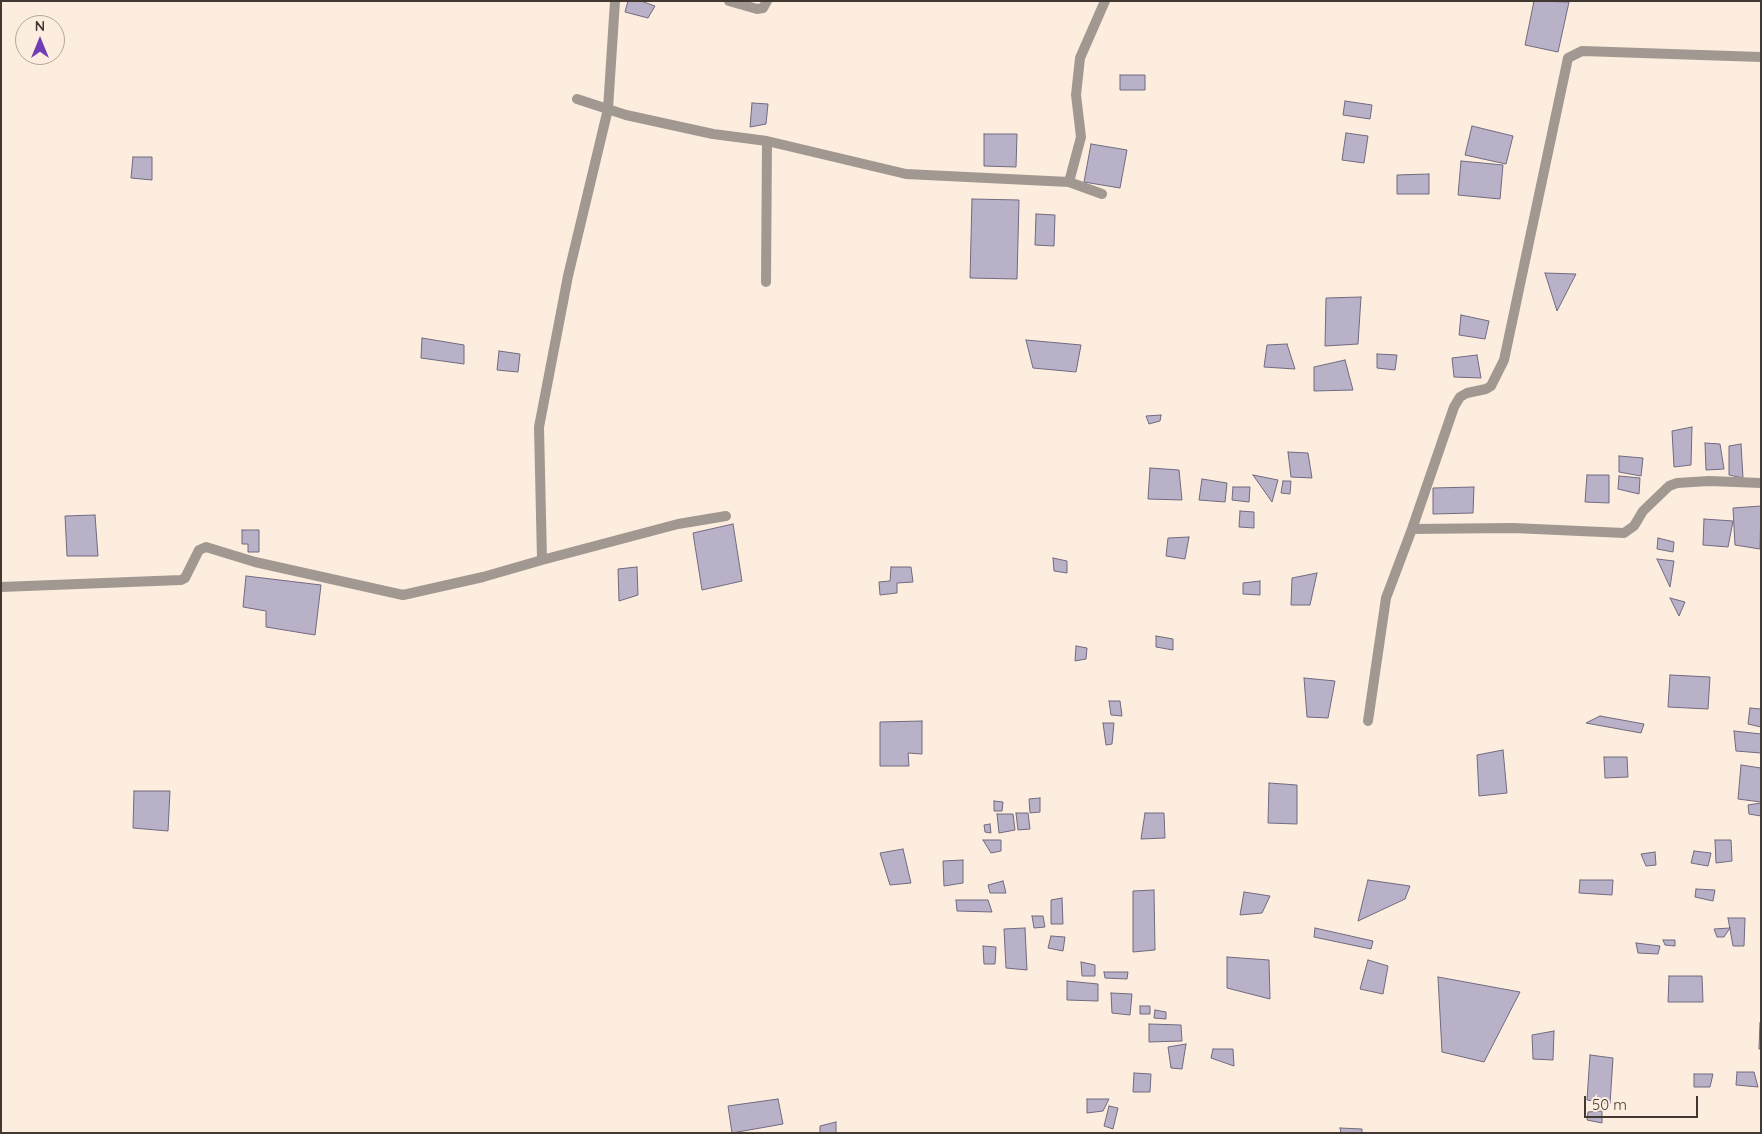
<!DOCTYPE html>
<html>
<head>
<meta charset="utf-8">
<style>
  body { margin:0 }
  #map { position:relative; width:1762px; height:1134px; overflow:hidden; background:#fdeddf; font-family:Quicksand,sans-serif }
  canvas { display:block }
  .frame { position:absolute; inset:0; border:2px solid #403831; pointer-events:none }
  .north { position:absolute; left:15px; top:15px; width:50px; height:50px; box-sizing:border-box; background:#fdeddf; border:1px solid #b1a599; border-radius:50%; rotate:0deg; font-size:14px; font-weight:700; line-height:20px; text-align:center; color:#403831 }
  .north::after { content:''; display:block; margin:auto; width:18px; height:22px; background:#713db4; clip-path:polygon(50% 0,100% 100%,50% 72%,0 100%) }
  .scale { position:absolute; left:1584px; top:1096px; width:114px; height:22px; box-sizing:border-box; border:2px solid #403831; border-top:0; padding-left:6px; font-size:15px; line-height:18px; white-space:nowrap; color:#403831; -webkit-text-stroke:4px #fdeddf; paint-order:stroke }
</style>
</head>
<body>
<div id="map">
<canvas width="1762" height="1134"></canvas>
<div class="frame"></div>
<div class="north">N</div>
<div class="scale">50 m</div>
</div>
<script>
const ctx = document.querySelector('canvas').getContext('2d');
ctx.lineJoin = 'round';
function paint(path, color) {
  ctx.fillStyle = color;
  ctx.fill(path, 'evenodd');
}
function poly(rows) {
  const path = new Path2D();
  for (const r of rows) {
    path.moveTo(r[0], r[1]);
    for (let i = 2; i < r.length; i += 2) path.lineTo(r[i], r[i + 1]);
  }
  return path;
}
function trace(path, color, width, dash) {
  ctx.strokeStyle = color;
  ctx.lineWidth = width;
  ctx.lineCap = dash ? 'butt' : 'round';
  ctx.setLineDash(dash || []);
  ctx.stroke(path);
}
const building = poly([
  [628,1,641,1,655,6,648,18,625,12,628,1],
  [1534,1,1569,2,1558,52,1525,45,1534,1],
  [1120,75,1145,75,1145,90,1120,90,1120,75],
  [1345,101,1372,105,1370,119,1343,115,1345,101],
  [752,103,768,104,766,124,750,127,752,103],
  [1472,126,1513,136,1506,164,1465,155,1472,126],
  [1346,133,1368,136,1364,163,1342,160,1346,133],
  [984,134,1017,134,1016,167,984,166,984,134],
  [1091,144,1127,150,1120,188,1084,182,1091,144],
  [133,157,152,157,152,180,131,178,133,157],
  [1461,161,1503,165,1500,199,1458,195,1461,161],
  [1429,174,1429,194,1397,194,1397,175,1429,174],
  [972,199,1019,200,1017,279,970,278,972,199],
  [1036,214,1055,215,1054,246,1035,245,1036,214],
  [1545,273,1576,274,1557,311,1545,273],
  [1361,297,1358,344,1325,346,1326,298,1361,297],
  [1461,315,1489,321,1485,339,1459,335,1461,315],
  [422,338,464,345,464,364,421,358,422,338],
  [1026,340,1081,345,1076,372,1033,368,1026,340],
  [1287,344,1295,369,1264,367,1267,345,1287,344],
  [499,351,520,354,518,372,497,370,499,351],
  [1377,354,1397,355,1395,370,1377,368,1377,354],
  [1477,355,1481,378,1454,377,1452,358,1477,355],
  [1345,360,1353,390,1314,391,1314,367,1345,360],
  [1161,415,1160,421,1149,424,1146,416,1161,415],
  [1692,427,1691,465,1674,467,1672,431,1692,427],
  [1705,443,1720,444,1724,469,1706,470,1705,443],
  [1741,444,1743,478,1729,475,1729,446,1741,444],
  [1288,452,1308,453,1312,478,1291,477,1288,452],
  [1619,456,1643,458,1641,476,1619,472,1619,456],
  [1150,468,1179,470,1182,500,1148,499,1150,468],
  [1253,475,1278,480,1272,502,1253,475],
  [1587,475,1609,475,1609,503,1585,502,1587,475],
  [1619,476,1640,478,1639,494,1618,489,1619,476],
  [1202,479,1227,483,1225,502,1199,500,1202,479],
  [1283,481,1291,481,1290,494,1281,493,1283,481],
  [1233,487,1250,487,1249,502,1232,500,1233,487],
  [1474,487,1473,513,1433,514,1433,488,1474,487],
  [1761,506,1760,549,1735,545,1733,508,1761,506],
  [1240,511,1254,512,1254,528,1239,527,1240,511],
  [95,515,98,556,67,556,65,516,95,515],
  [1704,519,1733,521,1728,547,1703,545,1704,519],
  [733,524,742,581,702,590,693,533,733,524],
  [242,530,259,530,259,552,248,552,248,544,242,544,242,530],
  [1189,537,1185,559,1166,556,1168,538,1189,537],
  [1658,538,1674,542,1673,552,1657,549,1658,538],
  [1053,558,1067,561,1067,573,1054,571,1053,558],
  [1657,559,1674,561,1670,587,1657,559],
  [637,567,638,595,619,601,618,569,637,567],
  [891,567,911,567,913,582,897,583,897,593,880,595,879,582,890,581,891,567],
  [1317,573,1310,605,1291,605,1292,578,1317,573],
  [246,576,321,585,315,635,266,627,266,611,243,607,246,576],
  [1260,581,1260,595,1243,594,1243,583,1260,581],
  [1670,598,1685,602,1679,616,1670,598],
  [1156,636,1173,639,1173,650,1156,647,1156,636],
  [1076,646,1087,648,1086,659,1075,661,1076,646],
  [1670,675,1710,677,1708,709,1668,707,1670,675],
  [1304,678,1335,681,1328,718,1307,717,1304,678],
  [1109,701,1120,701,1122,716,1111,715,1109,701],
  [1750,708,1761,709,1761,727,1748,724,1750,708],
  [1600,716,1644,724,1641,733,1586,723,1600,716],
  [922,721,922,754,908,753,909,766,880,766,880,722,922,721],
  [1103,723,1114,723,1112,744,1106,745,1103,723],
  [1734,731,1761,734,1761,753,1736,751,1734,731],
  [1503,750,1507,793,1479,796,1477,755,1503,750],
  [1604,757,1627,757,1628,777,1605,778,1604,757],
  [1741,765,1761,768,1761,802,1738,799,1741,765],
  [1269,783,1297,785,1297,824,1268,823,1269,783],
  [134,791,170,791,168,831,133,828,134,791],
  [1040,798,1040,812,1030,813,1029,799,1040,798],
  [994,801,1003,802,1002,811,994,811,994,801],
  [1761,803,1761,816,1749,814,1748,805,1761,803],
  [1016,813,1028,813,1030,829,1018,830,1016,813],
  [1145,813,1164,813,1165,838,1141,839,1145,813],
  [997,814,1013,814,1015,830,999,833,997,814],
  [990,824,991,833,985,832,984,825,990,824],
  [983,840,1001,840,1001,851,991,853,983,840],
  [1715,840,1731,840,1732,861,1716,863,1715,840],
  [903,849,911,883,890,885,880,853,903,849],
  [1694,851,1711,853,1708,866,1691,863,1694,851],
  [1655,852,1656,865,1646,866,1641,854,1655,852],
  [963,860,963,883,944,886,943,861,963,860],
  [1368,880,1410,886,1405,899,1358,921,1368,880],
  [1580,880,1613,880,1612,895,1579,893,1580,880],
  [1003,881,1006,893,990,893,988,885,1003,881],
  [1696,889,1715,890,1713,901,1695,897,1696,889],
  [1154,890,1155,950,1133,952,1133,891,1154,890],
  [1244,892,1270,896,1262,913,1240,915,1244,892],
  [1062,898,1063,924,1051,924,1051,900,1062,898],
  [956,900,988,900,992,912,957,911,956,900],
  [1032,916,1043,916,1045,927,1034,928,1032,916],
  [1728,918,1745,918,1744,946,1733,946,1728,918],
  [1025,928,1027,970,1006,968,1004,929,1025,928],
  [1315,928,1373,941,1371,949,1314,937,1315,928],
  [1730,928,1724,937,1717,937,1714,929,1730,928],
  [1051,936,1065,937,1063,951,1048,948,1051,936],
  [1663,940,1675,940,1675,946,1665,945,1663,940],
  [1636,943,1660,946,1658,954,1638,953,1636,943],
  [983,946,996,947,995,964,984,964,983,946],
  [1227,957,1269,960,1270,999,1227,988,1227,957],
  [1368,960,1388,966,1383,994,1360,989,1368,960],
  [1081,962,1095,965,1095,976,1082,976,1081,962],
  [1104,972,1128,972,1127,979,1105,978,1104,972],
  [1669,976,1702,976,1703,1002,1668,1002,1669,976],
  [1438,977,1520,992,1484,1062,1442,1052,1438,977],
  [1067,981,1098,984,1098,1001,1067,1000,1067,981],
  [1111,993,1132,994,1130,1015,1112,1013,1111,993],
  [1140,1006,1150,1006,1150,1014,1140,1014,1140,1006],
  [1155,1010,1166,1012,1166,1019,1154,1018,1155,1010],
  [1760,1023,1761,1023,1761,1049,1759,1049,1760,1023],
  [1149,1024,1181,1025,1182,1041,1149,1042,1149,1024],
  [1554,1031,1553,1060,1533,1059,1532,1035,1554,1031],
  [1186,1044,1182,1069,1171,1068,1168,1047,1186,1044],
  [1213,1049,1233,1049,1234,1066,1211,1058,1213,1049],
  [1590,1055,1613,1058,1610,1104,1587,1100,1590,1055],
  [1737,1072,1754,1072,1758,1087,1736,1085,1737,1072],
  [1134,1073,1151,1074,1150,1092,1133,1092,1134,1073],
  [1694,1074,1713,1074,1710,1087,1694,1087,1694,1074],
  [778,1099,783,1124,732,1133,728,1106,778,1099],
  [1087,1099,1109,1099,1103,1111,1087,1113,1087,1099],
  [1109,1106,1118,1108,1113,1129,1104,1126,1109,1106],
  [1602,1111,1602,1123,1587,1120,1588,1112,1602,1111],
  [836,1122,836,1133,820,1133,820,1126,836,1122],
  [1340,1128,1362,1129,1362,1133,1341,1133,1340,1128]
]);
const minor = poly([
  [615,1,608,109,568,276,539,427,542,560,678,524,726,516],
  [729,1,757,9,763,8,767,1],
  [577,99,626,115,713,134,767,141,906,174,1069,182],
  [1102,194,1069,182,1081,137,1076,95,1080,58,1105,1],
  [766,282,767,141],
  [1412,529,1513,528,1624,533,1634,526,1643,511,1669,486,1677,483,1709,481,1761,483],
  [1,587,181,580,185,578,199,550,206,547,255,562,403,595,483,577,542,560],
  [1368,721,1386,598,1412,529,1454,407,1460,397,1467,393,1486,389,1491,386,1504,360,1568,58,1582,51,1761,57]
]);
paint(building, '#b8b1c7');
trace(building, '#716a7f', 1);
trace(minor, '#a19991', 10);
</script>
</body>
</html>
